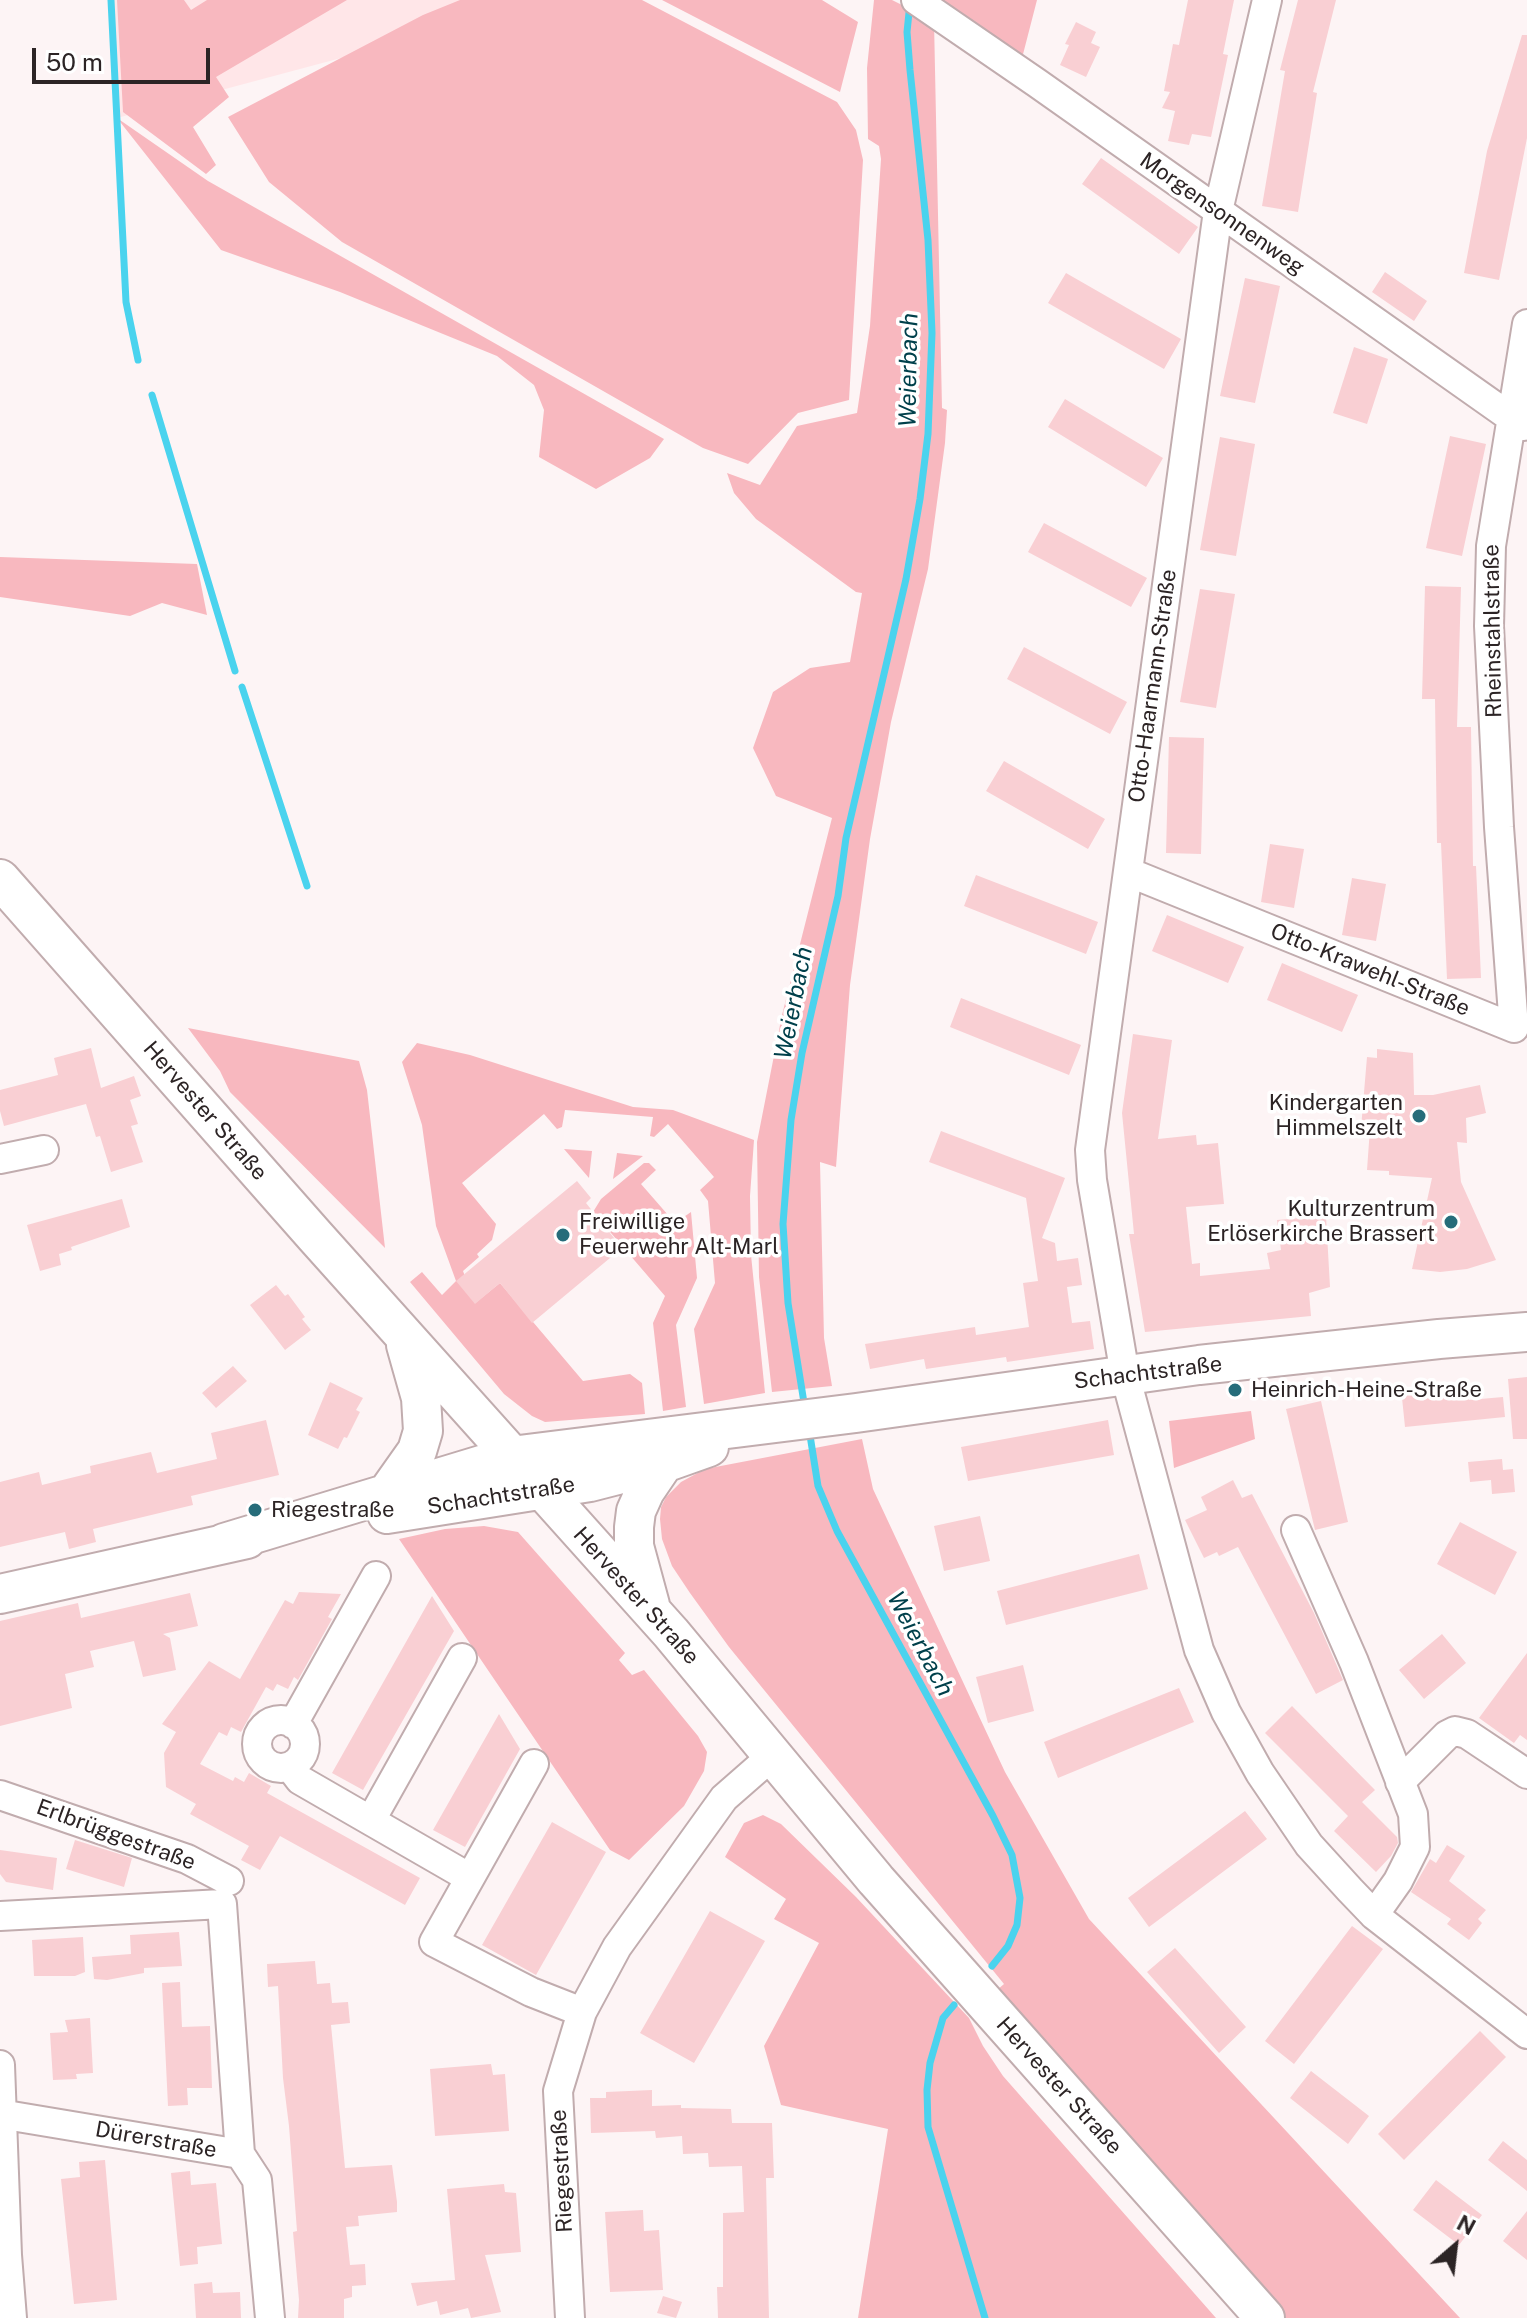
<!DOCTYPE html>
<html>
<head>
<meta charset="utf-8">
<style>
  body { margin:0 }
  #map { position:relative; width:1527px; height:2318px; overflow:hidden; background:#fdf4f5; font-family:"Public Sans",sans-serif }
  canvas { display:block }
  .north { position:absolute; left:1415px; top:2206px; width:80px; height:80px; -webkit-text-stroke:6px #fff; paint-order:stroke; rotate:28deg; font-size:22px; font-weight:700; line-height:32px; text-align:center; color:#2c2425 }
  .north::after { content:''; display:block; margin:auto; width:28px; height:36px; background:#2c2425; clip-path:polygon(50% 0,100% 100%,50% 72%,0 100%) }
  .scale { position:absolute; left:32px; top:48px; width:178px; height:36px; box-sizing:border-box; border:4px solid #2c2425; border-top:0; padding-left:10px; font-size:24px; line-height:28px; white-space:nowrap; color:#2c2425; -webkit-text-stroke:6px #fff; paint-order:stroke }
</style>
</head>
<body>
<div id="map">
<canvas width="1527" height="2318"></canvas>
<div class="north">N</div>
<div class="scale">50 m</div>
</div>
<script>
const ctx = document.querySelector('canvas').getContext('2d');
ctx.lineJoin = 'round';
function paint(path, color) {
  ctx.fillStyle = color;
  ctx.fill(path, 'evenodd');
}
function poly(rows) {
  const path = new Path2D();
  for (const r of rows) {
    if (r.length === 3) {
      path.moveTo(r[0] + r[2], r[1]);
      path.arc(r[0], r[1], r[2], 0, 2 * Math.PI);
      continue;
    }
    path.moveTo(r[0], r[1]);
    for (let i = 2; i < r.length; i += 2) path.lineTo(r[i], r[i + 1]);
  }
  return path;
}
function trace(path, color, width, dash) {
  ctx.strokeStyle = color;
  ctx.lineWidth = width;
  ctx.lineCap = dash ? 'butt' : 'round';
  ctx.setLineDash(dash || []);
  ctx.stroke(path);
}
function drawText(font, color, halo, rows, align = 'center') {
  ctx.font = font + ' "Public Sans",sans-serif';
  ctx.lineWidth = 7;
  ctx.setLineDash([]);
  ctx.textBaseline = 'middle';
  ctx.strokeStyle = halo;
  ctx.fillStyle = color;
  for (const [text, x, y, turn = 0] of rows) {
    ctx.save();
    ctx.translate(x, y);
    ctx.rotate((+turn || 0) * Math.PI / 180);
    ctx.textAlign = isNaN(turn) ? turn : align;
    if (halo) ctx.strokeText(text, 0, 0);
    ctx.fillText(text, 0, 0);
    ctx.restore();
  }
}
const built = poly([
  [111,0,619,0,397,43,117,118]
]);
const green = poly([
  [117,0,184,0,191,10,207,0,347,0,216,77,229,97,193,127,216,165,206,174,123,112],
  [460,0,642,0,837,102,856,130,863,160,849,400,798,413,748,464,703,448,342,242,269,182,228,117,423,15],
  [662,0,822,0,858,22,840,92],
  [874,0,892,0,934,21,942,408,947,410,945,443,928,569,891,722,870,839,850,985,836,1167,820,1162,824,1338,832,1386,772,1392,759,1277,757,1142,782,1015,832,818,776,796,753,748,773,692,810,668,850,662,862,593,856,592,756,519,734,493,727,473,760,485,797,426,857,413,870,326,881,159,879,146,868,139,867,68],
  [935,0,1037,0,1021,62],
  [117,118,208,181,664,439,650,458,596,489,539,457,544,410,534,385,497,356,340,292,221,250],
  [0,557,197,564,207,615,162,603,130,616,0,597],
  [188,1028,359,1061,367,1090,385,1248,230,1092,220,1071],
  [417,1043,470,1055,633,1107,673,1110,754,1140,750,1196,751,1255,765,1393,704,1404,694,1329,715,1283,708,1201,700,1190,714,1177,668,1124,654,1137,650,1136,653,1117,565,1110,562,1127,557,1129,544,1114,462,1183,496,1224,492,1240,477,1254,479,1257,463,1271,475,1303,500,1283,583,1381,630,1374,642,1383,645,1414,545,1422,532,1416,504,1394,410,1282,422,1272,442,1295,456,1281,436,1226,422,1125,402,1062],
  [564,1149,592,1151,589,1178],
  [617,1153,643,1156,613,1179],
  [644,1163,649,1163,656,1170,641,1184,675,1223,691,1212,697,1278,676,1325,686,1407,663,1411,653,1323,665,1296,593,1212,601,1199],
  [1251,1411,1255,1439,1174,1468,1169,1421],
  [862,1439,873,1489,1005,1772,1089,1919,1460,2318,1284,2318,997,1990,1004,1984,729,1647,690,1593,672,1566,662,1539,660,1519,661,1507,666,1497,681,1482,705,1469],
  [484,1526,518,1532,625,1653,619,1660,632,1675,644,1670,698,1736,707,1752,704,1771,684,1806,629,1860,610,1850,399,1539,445,1529],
  [763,1815,781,1824,856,1897,969,2018,983,2046,1003,2076,1216,2318,858,2318,888,2129,781,2105,764,2046,819,1943,774,1919,786,1899,725,1857,744,1823]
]);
const stream = poly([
  [111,0,126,302,138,360],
  [152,395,235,671],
  [242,687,307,886],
  [805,1409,788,1303,783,1224,791,1120,802,1053,838,896,846,838,906,579,920,499,928,434,932,333,928,240,910,70,907,32,910,3],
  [809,1429,818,1486,837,1531,993,1816,1012,1855,1020,1898,1017,1925,1008,1946,992,1966],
  [954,2005,943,2018,930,2063,927,2090,928,2127,985,2318]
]);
const building = poly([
  [1188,0,1234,0,1223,54,1228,55,1211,137,1192,134,1189,145,1168,141,1175,111,1162,108,1170,92,1164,91,1173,44,1179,45],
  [1298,0,1336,0,1313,92,1317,93,1298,212,1262,206,1285,71,1280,70],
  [1076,22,1096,32,1091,43,1100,47,1086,77,1060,65,1069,45,1065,44],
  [1522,35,1527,35,1527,138,1499,280,1464,273,1487,151],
  [1101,158,1198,227,1179,254,1082,184],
  [1385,272,1427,301,1414,321,1372,292],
  [1066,273,1181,339,1164,369,1048,303],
  [1245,278,1280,286,1255,403,1220,396],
  [1354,347,1388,359,1367,424,1333,413],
  [1065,399,1163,458,1146,487,1048,427],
  [1450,436,1486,444,1462,556,1426,548],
  [1220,437,1255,444,1236,556,1200,550],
  [1044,523,1147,578,1131,607,1028,552],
  [1425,586,1461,587,1457,727,1471,727,1473,866,1476,866,1481,978,1447,979,1441,843,1437,843,1435,699,1422,699],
  [1200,589,1235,594,1216,708,1180,702],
  [1024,647,1127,702,1110,734,1007,679],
  [1169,737,1204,738,1201,854,1166,853],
  [1004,761,1105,819,1088,849,986,791],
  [1270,844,1304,849,1294,908,1261,902],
  [976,875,1098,922,1086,954,964,906],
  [1352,878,1386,884,1376,941,1342,935],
  [1167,915,1244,947,1228,983,1152,951],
  [1282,963,1358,995,1342,1032,1267,1000],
  [961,998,1081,1045,1069,1075,950,1027],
  [1133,1034,1172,1040,1158,1139,1196,1135,1197,1145,1218,1143,1224,1204,1186,1207,1192,1264,1200,1263,1200,1276,1270,1269,1267,1253,1281,1250,1277,1220,1326,1216,1330,1287,1309,1293,1311,1316,1145,1332,1129,1234,1134,1234,1122,1113],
  [91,1048,101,1088,134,1076,141,1096,130,1100,138,1124,131,1126,143,1162,111,1172,100,1136,96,1137,86,1104,4,1126,0,1111,0,1090,58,1075,54,1058],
  [1377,1049,1413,1053,1414,1095,1433,1095,1480,1085,1486,1113,1466,1118,1467,1143,1457,1142,1461,1182,1496,1260,1467,1269,1440,1272,1412,1269,1432,1178,1389,1175,1389,1171,1367,1170,1370,1128,1361,1128,1367,1057,1377,1058],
  [941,1131,1065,1178,1042,1238,1055,1243,1057,1261,1078,1258,1082,1285,1067,1287,1072,1323,1090,1321,1094,1349,1007,1362,1006,1357,926,1369,924,1359,870,1369,865,1344,975,1327,976,1335,1029,1327,1023,1283,1038,1281,1026,1198,929,1162],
  [577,1181,591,1198,586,1203,622,1248,532,1323,500,1283,475,1304,456,1281],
  [122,1199,130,1227,71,1247,72,1250,59,1254,61,1265,40,1271,27,1225],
  [276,1285,285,1296,288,1294,305,1317,302,1319,311,1330,285,1350,250,1305],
  [233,1366,247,1381,216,1408,202,1393],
  [1527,1377,1527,1439,1513,1439,1508,1379],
  [330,1382,363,1398,356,1410,360,1412,347,1438,344,1437,338,1449,308,1435],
  [1467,1382,1469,1400,1503,1397,1505,1417,1405,1427,1401,1388],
  [1321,1401,1348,1522,1315,1530,1286,1409],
  [266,1420,279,1475,191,1496,193,1505,93,1529,96,1542,69,1549,65,1532,0,1547,0,1482,39,1472,42,1485,91,1473,90,1466,151,1452,157,1473,217,1459,211,1433],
  [1108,1420,1114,1455,968,1481,961,1447],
  [1502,1459,1503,1470,1513,1469,1515,1492,1492,1494,1491,1480,1470,1482,1468,1462],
  [1233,1480,1242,1498,1252,1494,1314,1613,1343,1680,1316,1694,1238,1547,1219,1556,1217,1552,1204,1558,1185,1520,1207,1510,1201,1497],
  [980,1516,990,1561,944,1571,934,1526],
  [1460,1522,1517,1552,1495,1595,1437,1564],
  [1139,1554,1148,1589,1006,1625,997,1591],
  [299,1592,341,1594,328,1617,332,1619,298,1680,294,1677,288,1689,277,1684,273,1691,266,1687,241,1732,231,1727,227,1736,219,1732,200,1764,233,1781,235,1777,244,1782,249,1773,271,1786,267,1793,420,1878,405,1905,280,1836,260,1870,241,1860,249,1846,190,1814,196,1804,166,1787,164,1753,176,1732,162,1724,209,1661,240,1679,285,1600,293,1604],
  [190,1593,198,1626,163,1634,170,1638,176,1670,143,1677,134,1641,90,1651,94,1667,65,1674,72,1708,0,1726,0,1621,78,1603,81,1618],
  [432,1596,454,1631,363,1790,332,1773],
  [1442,1634,1466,1663,1424,1699,1399,1670],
  [1527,1653,1527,1740,1520,1735,1514,1743,1479,1718],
  [1023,1665,1034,1711,988,1723,976,1677],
  [1179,1688,1194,1722,1058,1778,1044,1742],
  [1292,1706,1375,1790,1362,1802,1397,1837,1398,1843,1391,1856,1376,1872,1334,1831,1348,1816,1265,1733],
  [499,1714,520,1749,465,1847,433,1830],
  [1245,1811,1267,1839,1149,1927,1128,1898],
  [552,1822,606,1852,536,1975,482,1945],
  [75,1840,132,1858,124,1887,66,1869],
  [1447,1845,1465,1856,1449,1881,1486,1910,1478,1919,1482,1923,1469,1940,1447,1924,1451,1919,1411,1892,1430,1859,1436,1863],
  [0,1850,57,1858,53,1890,6,1882,0,1874],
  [710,1911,765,1941,694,2063,640,2033],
  [1352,1926,1383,1949,1294,2064,1265,2041],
  [179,1932,182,1966,144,1968,144,1973,107,1980,94,1979,92,1957,131,1954,130,1935],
  [83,1937,85,1972,75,1976,34,1976,32,1940],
  [1175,1948,1246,2027,1219,2053,1147,1972],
  [315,1961,317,1984,330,1983,332,2003,348,2002,350,2023,331,2025,345,2168,392,2165,397,2202,397,2212,358,2216,359,2226,346,2227,350,2265,365,2264,366,2285,352,2286,352,2297,344,2299,344,2318,298,2318,299,2300,293,2232,297,2231,289,2126,283,2078,278,1986,268,1987,267,1964],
  [180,1982,182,2027,210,2026,212,2088,187,2088,188,2105,168,2106,162,1983],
  [90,2018,93,2073,76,2074,77,2079,53,2080,50,2033,68,2032,65,2020],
  [1480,2031,1506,2057,1404,2160,1378,2134],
  [491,2064,493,2075,505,2074,509,2131,435,2136,430,2069],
  [1311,2071,1369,2116,1348,2144,1290,2098],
  [652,2090,652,2106,681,2105,681,2108,731,2109,732,2123,772,2123,774,2178,766,2178,769,2318,718,2318,717,2287,723,2287,723,2213,744,2212,742,2166,709,2167,708,2153,683,2154,682,2136,656,2138,655,2131,591,2133,590,2098,606,2098,606,2092],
  [1503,2141,1527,2160,1527,2191,1488,2160],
  [105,2160,117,2300,74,2304,61,2179,80,2177,79,2162],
  [190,2171,191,2185,216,2183,222,2244,197,2247,198,2264,180,2266,171,2173],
  [1436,2180,1482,2215,1459,2245,1413,2210],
  [504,2184,505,2192,516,2193,521,2252,485,2255,501,2312,471,2318,468,2308,440,2315,437,2301,417,2306,411,2283,455,2280,447,2189],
  [643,2210,644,2231,659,2230,663,2290,610,2292,605,2212],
  [1527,2211,1527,2260,1503,2241],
  [212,2282,213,2293,240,2292,241,2318,196,2318,194,2284],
  [663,2296,682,2302,676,2318,657,2313]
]);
const street = poly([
  [916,0,1037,83,1523,426],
  [1267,0,1218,211,1090,1150,1092,1180,1125,1375,1199,1650,1226,1712,1260,1773,1309,1845,1350,1890,1374,1915,1527,2034],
  [1128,872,1514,1028,1499,827,1489,626,1491,546,1527,324],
  [0,1159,44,1150],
  [1296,1530,1354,1662,1413,1814,1415,1847,1398,1881,1374,1915],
  [281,1744,24],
  [293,1724,376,1576],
  [290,1767,300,1780,470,1878,434,1942,531,1992,582,2012],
  [1400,1782,1447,1735,1455,1731,1467,1734,1527,1774],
  [0,1795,187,1859,229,1881],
  [371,1820,462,1658],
  [470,1878,534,1764],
  [0,1916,222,1904,240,2154],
  [0,2065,7,2255,12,2318],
  [0,2114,240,2154,257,2180,270,2318],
  [570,2318,558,2091,582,2012,617,1947,724,1798,772,1756]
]);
const secondary = poly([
  [0,879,315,1236,671,1633,876,1880,1265,2318],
  [388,1492,417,1451,423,1431,421,1398,406,1345],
  [387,1514,590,1482,664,1463,709,1447],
  [224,1543,511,1456,856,1413,1199,1365,1439,1339,1527,1332],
  [0,1594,247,1539],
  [650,1605,634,1546,634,1527,636,1511,645,1491,664,1463]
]);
const markers = [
  [1419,1116,8,"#266c7a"],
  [1451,1222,8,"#266c7a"],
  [563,1235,8,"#266c7a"],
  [1235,1390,8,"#266c7a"],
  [255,1510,8,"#266c7a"]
];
const streetNames = [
  ["Morgensonnenweg",1222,214,35],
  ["Rheinstahlstraße",1493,631,-91],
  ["Otto-Haarmann-Straße",1153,686,-82],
  ["Otto-Krawehl-Straße",1370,970,22],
  ["Hervester Straße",205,1111,49],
  ["Schachtstraße",1148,1373,-7],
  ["Schachtstraße",501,1496,-9],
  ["Hervester Straße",636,1596,48],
  ["Erlbrüggestraße",116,1835,20],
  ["Hervester Straße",1059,2086,48],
  ["Dürerstraße",156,2140,10],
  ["Riegestraße",562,2171,-93]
];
const poiNames = [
  ["Kindergarten",1403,1103,"right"],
  ["Himmelszelt",1403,1128,"right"],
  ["Kulturzentrum",1435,1209,"right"],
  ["Erlöserkirche Brassert",1435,1234,"right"],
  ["Freiwillige",579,1222],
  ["Feuerwehr Alt-Marl",579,1247],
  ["Heinrich-Heine-Straße",1251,1390],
  ["Riegestraße",271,1510]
];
const waterNames = [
  ["Weierbach",909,370,-89],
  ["Weierbach",794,1003,-79],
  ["Weierbach",920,1644,62]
];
paint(built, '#ffe6e8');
paint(green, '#f8b8bf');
trace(stream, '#4ad3ee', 7);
paint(building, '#f9cfd3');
trace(street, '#c1acae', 32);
trace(secondary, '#c1acae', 42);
trace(street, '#fff', 28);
trace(secondary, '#fff', 38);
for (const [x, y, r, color] of markers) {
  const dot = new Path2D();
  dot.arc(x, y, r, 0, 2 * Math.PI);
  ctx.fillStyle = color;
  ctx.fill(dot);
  trace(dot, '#fff', 3);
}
drawText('22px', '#2c2425', '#fff', streetNames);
drawText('22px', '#2c2425', '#fff', poiNames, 'left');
drawText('italic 24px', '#00404b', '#fff', waterNames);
</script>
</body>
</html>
